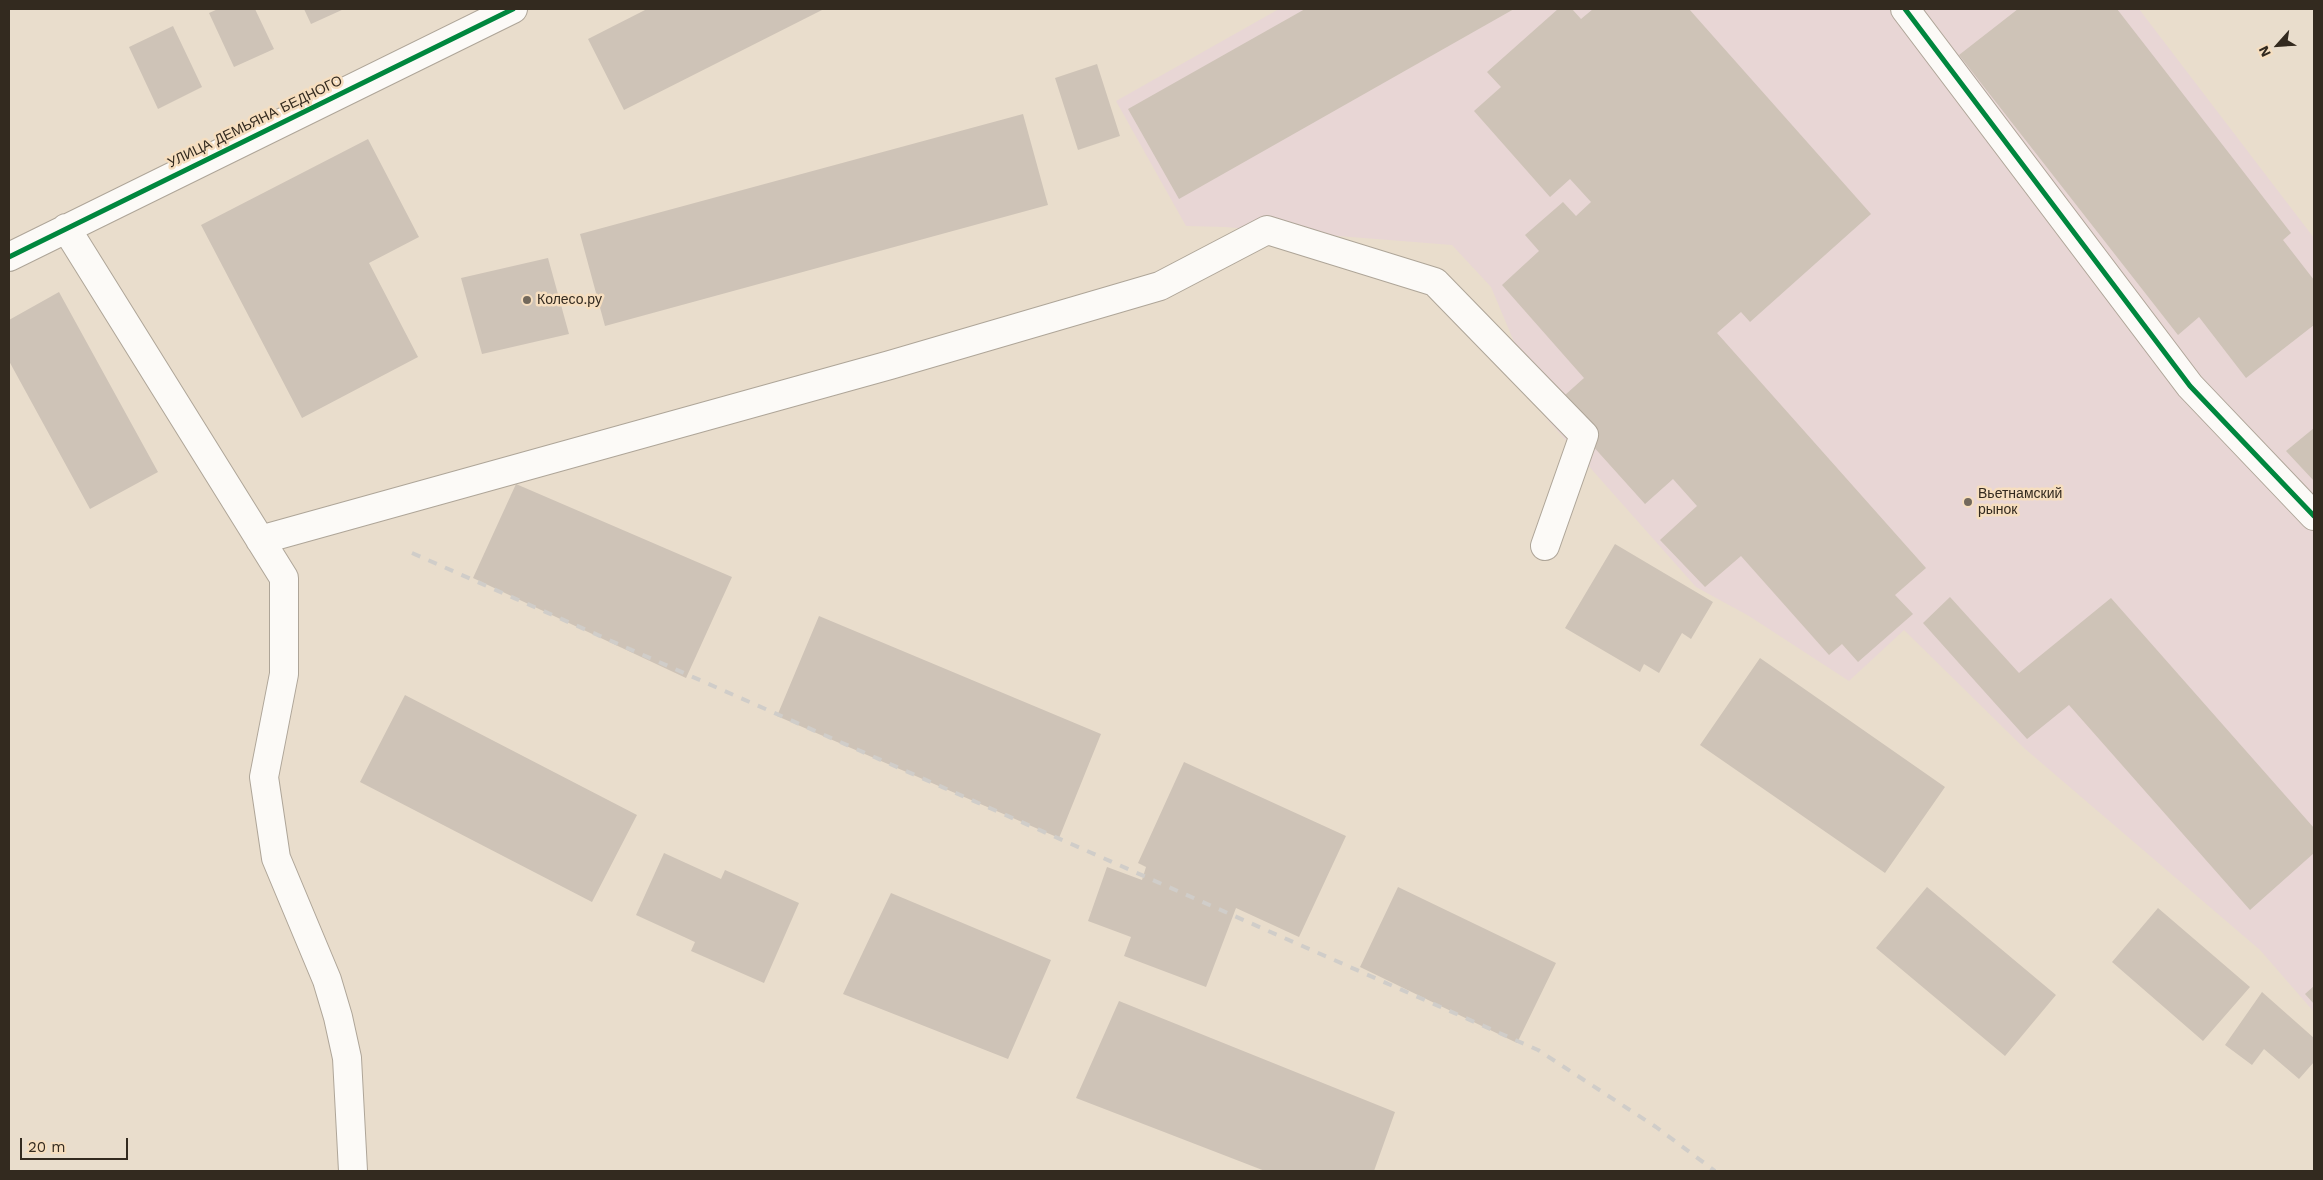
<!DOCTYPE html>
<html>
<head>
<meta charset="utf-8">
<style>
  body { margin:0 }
  #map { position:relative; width:2323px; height:1180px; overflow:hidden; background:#e9ddcc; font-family:"Work Sans",sans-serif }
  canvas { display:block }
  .frame { position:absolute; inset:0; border:10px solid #332a1f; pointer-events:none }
  .north { position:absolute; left:2253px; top:20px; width:50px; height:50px; -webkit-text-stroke:4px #f6debf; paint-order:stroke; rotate:244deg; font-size:14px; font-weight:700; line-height:20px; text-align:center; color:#332a1f }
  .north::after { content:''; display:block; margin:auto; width:18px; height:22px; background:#332a1f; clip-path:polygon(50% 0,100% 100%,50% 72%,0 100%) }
  .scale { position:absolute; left:20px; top:1138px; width:108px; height:22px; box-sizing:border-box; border:2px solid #332a1f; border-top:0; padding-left:6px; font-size:15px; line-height:18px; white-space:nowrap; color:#332a1f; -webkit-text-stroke:4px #f6debf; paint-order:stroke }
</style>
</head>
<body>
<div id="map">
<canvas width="2323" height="1180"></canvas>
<div class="frame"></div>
<div class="north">N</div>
<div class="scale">20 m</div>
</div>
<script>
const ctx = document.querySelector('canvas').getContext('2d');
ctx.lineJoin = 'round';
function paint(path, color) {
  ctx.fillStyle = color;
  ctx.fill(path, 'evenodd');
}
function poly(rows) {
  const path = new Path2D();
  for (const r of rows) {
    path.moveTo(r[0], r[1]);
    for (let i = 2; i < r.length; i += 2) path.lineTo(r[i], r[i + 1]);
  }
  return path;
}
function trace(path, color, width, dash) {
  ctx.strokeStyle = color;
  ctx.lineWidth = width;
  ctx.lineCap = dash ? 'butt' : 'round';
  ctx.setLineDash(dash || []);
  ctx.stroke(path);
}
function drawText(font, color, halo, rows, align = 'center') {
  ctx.font = font + ' "Work Sans",sans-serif';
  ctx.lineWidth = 5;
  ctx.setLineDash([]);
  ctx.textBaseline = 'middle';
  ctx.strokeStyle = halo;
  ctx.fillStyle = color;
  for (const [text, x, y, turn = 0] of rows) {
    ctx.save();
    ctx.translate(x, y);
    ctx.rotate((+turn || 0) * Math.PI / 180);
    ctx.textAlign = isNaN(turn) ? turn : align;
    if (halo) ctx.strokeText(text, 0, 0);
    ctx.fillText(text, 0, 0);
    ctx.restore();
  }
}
const commercial = poly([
  [1279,9,2139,9,2314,238,2314,1012,2260,950,2024,748,1904,630,1849,681,1749,616,1696,587,1546,418,1491,287,1452,245,1225,227,1186,226,1116,101]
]);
const building = poly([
  [218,9,255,9,274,49,234,67,209,13],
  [304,9,344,9,311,24],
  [647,9,824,9,624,110,588,39],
  [1305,9,1514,9,1179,199,1128,109],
  [1558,9,1572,9,1581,19,1593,9,1689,9,1871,214,1750,322,1741,312,1717,333,1926,568,1895,595,1913,614,1858,662,1842,644,1829,655,1741,556,1705,587,1660,540,1697,506,1673,479,1645,504,1555,404,1584,378,1502,285,1539,251,1525,235,1563,202,1576,216,1591,202,1570,179,1550,197,1474,111,1501,87,1487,72],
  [2018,9,2117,9,2291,233,2283,240,2314,280,2314,325,2246,378,2199,317,2178,335,1959,55],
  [173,26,202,87,158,109,129,47],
  [1097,64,1120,136,1078,150,1055,78],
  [1023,114,1048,205,605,326,580,234],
  [368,139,419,237,369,263,418,357,302,418,201,225],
  [548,258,569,334,482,354,461,278],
  [59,292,158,472,90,509,9,361,9,320],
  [2314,428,2314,481,2286,451],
  [516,484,732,577,686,678,473,578],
  [1615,544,1713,602,1691,639,1682,633,1659,673,1644,664,1640,672,1565,628],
  [1950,597,2019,673,2111,598,2314,828,2314,853,2250,910,2069,705,2027,739,1923,623],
  [819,616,1101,734,1059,838,777,716],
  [1760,658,1945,787,1885,873,1700,745],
  [405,695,637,815,592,902,360,782],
  [1184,762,1346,836,1299,937,1236,908,1206,987,1124,956,1131,937,1088,921,1107,867,1142,880,1146,867,1138,863],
  [664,853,721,879,725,870,799,903,764,983,691,951,695,942,636,915],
  [1398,887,1556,963,1517,1043,1360,967],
  [1927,887,2056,995,2005,1056,1876,948],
  [891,893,1051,960,1008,1059,843,994],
  [2158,908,2250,987,2203,1041,2112,962],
  [2314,986,2314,1004,2305,994],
  [2262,992,2314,1038,2314,1062,2299,1079,2264,1049,2252,1065,2225,1045],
  [1119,1001,1395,1112,1374,1171,1265,1171,1076,1098]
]);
const minor = poly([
  [1905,9,2190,386,2314,516],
  [66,228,284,578,284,674,264,777,276,858,327,980,338,1017,347,1058,353,1171],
  [9,257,513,9],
  [260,540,890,365,1160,286,1267,230,1435,282,1584,435,1545,546]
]);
const rail = poly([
  [412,553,1538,1050,1656,1127,1715,1171]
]);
const cycleway = poly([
  [1905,9,2190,386,2314,516],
  [9,257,513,9]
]);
const markers = [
  [527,300,5,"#73695c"],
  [1968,502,5,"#73695c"]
];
const streetNames = [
  ["УЛИЦА ДЕМЬЯНА БЕДНОГО",255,122,-26]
];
const poiNames = [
  ["Колесо.ру",537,300],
  ["Вьетнамский",1978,494],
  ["рынок",1978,510]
];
paint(commercial, '#e8d6d5');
paint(building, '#cec3b7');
trace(minor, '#aea598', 30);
trace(minor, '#fcfaf7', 28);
trace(rail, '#d0cdc9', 4, [9, 9]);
trace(cycleway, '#00873e', 5);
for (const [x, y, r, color] of markers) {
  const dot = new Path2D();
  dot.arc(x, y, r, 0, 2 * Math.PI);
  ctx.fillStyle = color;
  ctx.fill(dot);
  trace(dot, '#f6debf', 2);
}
drawText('14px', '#332a1f', '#f6debf', streetNames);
drawText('14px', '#332a1f', '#f6debf', poiNames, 'left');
</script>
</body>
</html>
